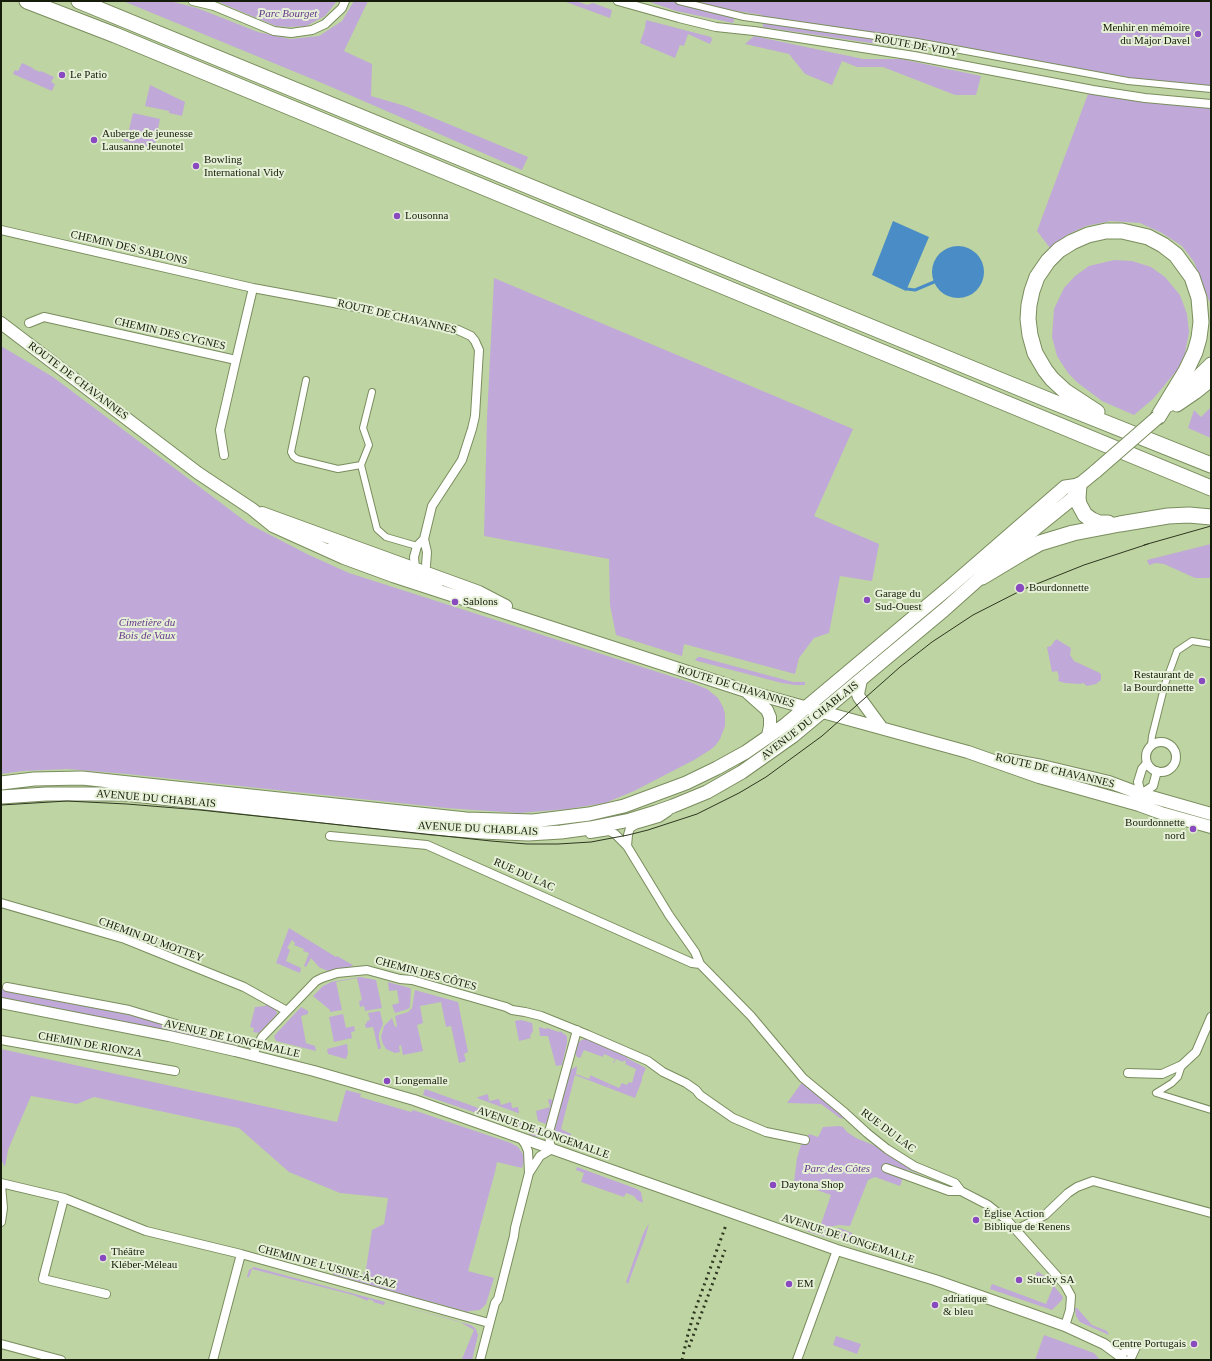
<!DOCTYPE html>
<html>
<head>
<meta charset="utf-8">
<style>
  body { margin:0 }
  #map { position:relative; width:1212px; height:1361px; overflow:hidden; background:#bed4a2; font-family:Georgia,serif }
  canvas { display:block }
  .frame { position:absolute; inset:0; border:2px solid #151c09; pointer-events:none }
</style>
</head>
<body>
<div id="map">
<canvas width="1212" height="1361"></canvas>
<div class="frame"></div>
</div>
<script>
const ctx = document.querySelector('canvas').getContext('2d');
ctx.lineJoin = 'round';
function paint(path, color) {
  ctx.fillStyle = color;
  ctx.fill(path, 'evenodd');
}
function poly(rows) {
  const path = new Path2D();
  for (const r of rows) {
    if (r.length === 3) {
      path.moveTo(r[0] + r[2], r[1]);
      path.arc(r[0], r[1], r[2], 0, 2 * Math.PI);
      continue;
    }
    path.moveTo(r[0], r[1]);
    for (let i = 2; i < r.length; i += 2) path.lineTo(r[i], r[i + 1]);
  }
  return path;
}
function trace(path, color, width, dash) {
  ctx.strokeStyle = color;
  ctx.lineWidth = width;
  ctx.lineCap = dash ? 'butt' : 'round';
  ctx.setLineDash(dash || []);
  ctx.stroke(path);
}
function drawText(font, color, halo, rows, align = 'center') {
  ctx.font = font + ' Georgia,serif';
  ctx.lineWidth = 4;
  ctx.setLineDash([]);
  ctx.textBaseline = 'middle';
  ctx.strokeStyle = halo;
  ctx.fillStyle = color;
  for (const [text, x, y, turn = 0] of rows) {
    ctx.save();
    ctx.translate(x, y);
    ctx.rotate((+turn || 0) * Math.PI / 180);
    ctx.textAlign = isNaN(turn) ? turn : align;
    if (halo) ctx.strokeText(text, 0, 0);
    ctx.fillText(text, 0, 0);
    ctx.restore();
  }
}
const green = poly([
  [123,1,170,1,197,8,258,32,290,39,319,36,342,21,354,1,368,1,344,51,372,64,371,96,405,106,528,157,522,170,322,83],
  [216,1,337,1,325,16,306,26,289,27,276,26],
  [563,1,576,1,587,5,593,3,612,10,610,18],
  [647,1,1211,1,1211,87,1143,80,908,38,904,48,763,27,762,15,737,11,733,23,676,11],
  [646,20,711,37,712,40,710,44,688,34,684,46,680,45,675,58,640,43,645,28],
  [754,36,863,59,901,59,981,76,976,95,955,95,883,67,857,67,842,61,832,85,805,74,789,54,745,44],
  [22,63,33,68,33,69,40,72,41,71,54,77,51,82,55,84,52,91,13,74,15,70,18,71],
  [150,85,185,102,182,116,169,113,169,111,145,106],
  [1088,94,1211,107,1211,302,1209,301,1194,262,1182,246,1162,233,1140,223,1111,221,1086,226,1067,235,1050,248,1037,231],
  [133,113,160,119,154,148,123,141,124,134,128,134],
  [1114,260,1132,261,1151,267,1165,277,1180,295,1187,314,1189,332,1185,353,1178,369,1153,399,1134,415,1102,401,1078,383,1068,373,1057,356,1052,337,1054,309,1064,288,1075,276,1089,266],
  [494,278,853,429,814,516,879,544,872,581,840,576,829,633,814,638,799,658,795,674,684,644,682,656,616,635,610,605,609,559,484,536,487,417],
  [1,346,53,377,249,524,309,555,349,573,692,683,707,689,718,698,723,707,725,714,725,726,720,739,715,746,710,750,694,760,634,791,605,803,568,809,519,813,446,808,127,774,68,769,23,771,1,774],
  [1211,407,1211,438,1188,428,1194,410,1201,417],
  [1211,544,1211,578,1195,578,1164,564,1156,563,1149,565,1147,560],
  [1056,639,1071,648,1070,655,1074,661,1100,673,1101,675,1101,680,1096,684,1087,686,1083,683,1080,684,1065,683,1058,681,1059,677,1057,671,1052,672,1047,647,1051,646],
  [698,657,700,657,793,682,805,682,805,685,795,685,782,683,697,661,695,660],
  [289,928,336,957,337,956,353,965,352,966,347,969,328,971,319,967,311,958,306,967,304,966,309,953,303,951,304,949,294,945,295,943,292,940,287,948,290,950,286,961,301,968,300,973,276,963],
  [360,977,376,980,382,1008,365,1011,364,1006,360,1007,359,1001,362,1000,357,978,336,982,342,1010,330,1012,330,1010,313,996,323,986,331,982],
  [388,982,410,988,411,989,410,1007,408,1009,395,1013,392,1005,399,1003,397,990,389,991],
  [1,986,133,1016,234,1043,233,1046,1,998],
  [415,990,458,1002,468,1052,464,1054,466,1061,459,1063,451,1026,446,1027,441,1002,420,1006,423,1023,417,1025,423,1051,403,1055,401,1045,399,1046,400,1052,395,1053,386,1049,383,1044,381,1037,384,1026,392,1018,395,1027,397,1026,395,1016,408,1012,412,1008],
  [267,1003,276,1008,277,1014,260,1032,258,1033,253,1032,254,1028,250,1027,255,1007,265,1006],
  [301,1007,308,1011,308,1014,301,1016,306,1043,315,1046,316,1051,276,1041,274,1036],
  [380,1011,383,1024,379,1033,379,1039,381,1047,380,1049,378,1049,373,1027,366,1028,365,1024,367,1023,367,1021,370,1020,368,1013],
  [343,1014,346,1028,354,1026,355,1031,351,1032,352,1038,334,1042,329,1017],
  [521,1020,532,1023,533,1031,530,1036,531,1038,519,1041,515,1021],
  [539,1027,546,1029,547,1028,559,1032,560,1031,567,1036,567,1043,562,1065,556,1066,548,1036,540,1036],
  [584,1039,587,1039,627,1057,627,1058,646,1068,642,1077,642,1080,635,1098,575,1075,561,1129,571,1134,571,1138,554,1132,570,1070,577,1066,576,1074,589,1079,591,1075,592,1076,610,1084,608,1087,609,1087,610,1084,619,1088,622,1083,627,1085,629,1082,632,1083,636,1069,625,1064,626,1062,624,1060,623,1062,616,1059,614,1063,613,1063,615,1059,604,1054,603,1057,584,1050,580,1058,577,1057,575,1053,577,1044,580,1041],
  [347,1044,348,1053,346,1059,328,1054,327,1049],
  [1,1049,337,1122,346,1090,361,1094,360,1097,411,1112,413,1110,511,1143,518,1147,523,1154,524,1161,522,1168,497,1162,495,1172,468,1271,494,1278,486,1304,480,1310,469,1311,468,1312,334,1275,330,1269,362,1276,366,1269,372,1230,384,1224,388,1198,340,1193,289,1172,239,1128,94,1097,77,1104,31,1096,8,1150,5,1167,1,1160],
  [803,1081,846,1119,840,1118,821,1104,787,1103],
  [425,1089,532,1127,546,1132,538,1137,530,1135,527,1130,423,1095],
  [488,1094,489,1101,499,1099,501,1105,511,1102,512,1108,518,1107,519,1113,518,1113,477,1098,478,1097],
  [549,1099,553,1100,546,1124,538,1121,536,1111,550,1107,548,1100],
  [839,1126,843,1127,847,1132,856,1138,878,1147,922,1175,906,1169,900,1186,875,1177,868,1180,850,1226,839,1225,824,1228,821,1227,821,1224,831,1195,794,1182,797,1158,801,1145,809,1134,818,1137,823,1127],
  [577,1167,637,1189,641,1192,643,1203,637,1200,634,1196,626,1193,624,1197,581,1182,584,1173,576,1170],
  [649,1223,646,1235,628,1284,626,1282,643,1234],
  [808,1227,822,1231,840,1228,852,1233,859,1245,857,1248,850,1241,836,1236,828,1238,806,1231],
  [254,1267,471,1325,476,1329,478,1335,472,1360,462,1359,474,1330,458,1321,385,1302,384,1305,373,1302,374,1301,368,1299,368,1301,353,1295,256,1270,252,1269,249,1277,247,1277,249,1270],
  [1038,1271,1042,1275,1046,1276,1063,1297,1062,1300,1052,1310,990,1289,992,1284,1046,1304,1053,1287,1047,1279,1035,1275],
  [1075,1308,1077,1308,1092,1325,1107,1331,1109,1335,1080,1322,1076,1316],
  [1044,1335,1094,1353,1100,1360,1035,1360],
  [836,1336,861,1344,857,1354,833,1345]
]);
const water = poly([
  [893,221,929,237,906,291,872,275],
  [958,272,26]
]);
const stream = poly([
  [907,289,915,290,934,282]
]);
const pedestrian = poly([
  [679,1,744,17,917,42,1128,81,1211,89],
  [306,380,291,452,293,456,297,459,338,469,361,465,377,529,386,537,417,546],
  [361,465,369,445,363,428,372,392],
  [1151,745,1152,736,1165,684,1177,651,1192,641,1211,644],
  [1182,1065,1178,1077,1172,1083,1156,1093,1211,1110]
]);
const minor = poly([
  [193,1,214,6,274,31,291,33,312,30,325,24,342,8,345,1],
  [618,1,679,18,716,27,754,31,914,56,1093,90,1145,98,1211,104],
  [1,230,253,288,361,308,458,330,471,336,475,341,479,350,475,416,472,429,462,460,432,506,424,539,417,546,414,557,415,569,418,573,424,579,438,585],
  [29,323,44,317,236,360,220,430,224,455],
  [236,360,253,288],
  [331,547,410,575,415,574,424,572,426,566,427,552,424,539],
  [1161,757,15],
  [1141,794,1153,786,1157,771],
  [1140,798,1141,794,1138,782,1142,769,1147,763],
  [590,834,609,831,615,834,627,846,669,915,695,952,700,964,751,1016,803,1078,843,1111,867,1133,887,1149,914,1166,955,1183,961,1191,988,1205,1008,1221,1065,1285,1071,1296,1070,1310,1065,1326],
  [330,836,427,845,692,963,700,964],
  [627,846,628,835,630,828,635,825,659,818,668,812],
  [1,903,125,939,244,987,287,1011],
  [7,987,129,1010,199,1031,249,1043,256,1047],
  [1,1040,175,1071],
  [252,1056,262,1037,316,981,322,978,337,973,367,970,400,979,412,980,506,1007,512,1010,525,1012,541,1016,588,1035,648,1061,663,1072,686,1083,696,1090,700,1095,733,1118,766,1132,805,1140],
  [1128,1073,1162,1074,1182,1065,1196,1052,1211,1017],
  [520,1137,525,1144,528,1151,529,1173],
  [886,1168,949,1191,961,1191],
  [1,1183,64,1198],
  [1,1185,3,1208,1,1222],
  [1016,1230,1045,1215,1068,1193,1077,1187,1093,1181,1211,1213],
  [106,1294,43,1279,64,1198,146,1231,241,1254,489,1323],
  [1,1344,61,1360],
  [1119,1355,1136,1347],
  [213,1360,241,1254],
  [480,1360,495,1303,498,1299,514,1236,515,1228,529,1173,540,1156,552,1149,550,1144,549,1132,577,1030],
  [797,1360,837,1250],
  [1130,1360,1136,1347]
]);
const tertiary = poly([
  [1,1003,169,1036,235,1051,314,1071,414,1100,837,1250,935,1280,1026,1312,1065,1326,1104,1344,1119,1355,1123,1360]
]);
const secondary = poly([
  [1,323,198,473,252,509,273,526,344,558,393,576,746,691,968,752,1039,777,1139,805,1161,813,1211,827],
  [262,513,479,592,506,606],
  [861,680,858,694,859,697,881,727],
  [748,693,767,710,770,717,770,726,768,736],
  [1009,760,1042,766,1109,782,1141,794,1211,814]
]);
const primary = poly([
  [1169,405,1211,364],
  [1177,405,1196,392,1211,380],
  [1,783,34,779,82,778,466,819,533,821,589,814,624,806,686,783,717,768,746,752,785,725,952,585,1065,487,1079,485],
  [1,797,46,794,125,794,431,828,482,832,528,834,561,832,590,828,630,820,656,812,673,806,707,792,742,772,793,736,944,610,1036,528,1062,507,1073,498,1079,485,1096,471]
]);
const motorway = poly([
  [27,1,115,35,1211,488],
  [79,1,1046,399,1211,465],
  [1097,412,1065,391,1052,379,1045,370,1035,353,1030,335,1028,319,1029,305,1032,291,1037,277,1048,261,1059,250,1072,242,1088,235,1106,231,1122,231,1148,237,1163,245,1176,255,1192,277,1199,298,1201,322,1199,338,1195,352,1186,371,1158,417],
  [1079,485,1078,498,1079,504,1085,515,1092,520,1099,523,1108,523],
  [982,577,1022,553,1040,543,1073,533,1120,524,1168,516,1189,515,1211,517]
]);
const tram = poly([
  [1144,545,1211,526],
  [1,805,67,801,127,804,200,810,491,841,527,844,558,844,591,842,628,835,648,830,697,814,739,793,766,777,822,736,900,667,932,642,973,615,1024,589,1084,565,1148,544]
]);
const rail = poly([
  [689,1347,725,1250],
  [682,1360,688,1334,694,1313,726,1225]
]);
const primaryBridge = poly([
  [1096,471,1158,417]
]);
const markers = [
  [1198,34,4,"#8a4abf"],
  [62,75,4,"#8a4abf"],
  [94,140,4,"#8a4abf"],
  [196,166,4,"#8a4abf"],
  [397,216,4,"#8a4abf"],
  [1020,588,5,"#8a4abf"],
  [867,600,4,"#8a4abf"],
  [455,602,4,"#8a4abf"],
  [1202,681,4,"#8a4abf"],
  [1193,829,4,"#8a4abf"],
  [387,1081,4,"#8a4abf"],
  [773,1185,4,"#8a4abf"],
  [976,1220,4,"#8a4abf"],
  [103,1258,4,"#8a4abf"],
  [1019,1280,4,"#8a4abf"],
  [789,1284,4,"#8a4abf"],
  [935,1305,4,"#8a4abf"],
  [1194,1344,4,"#8a4abf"]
];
const parkNames = [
  ["Parc Bourget",288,14],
  ["Cimetière du",147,623],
  ["Bois de Vaux",147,636],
  ["Parc des Côtes",837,1169]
];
const poiNames = [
  ["Menhir en mémoire",1190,28,"right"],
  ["du Major Davel",1190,41,"right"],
  ["Le Patio",70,75],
  ["Auberge de jeunesse",102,134],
  ["Lausanne Jeunotel",102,147],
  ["Bowling",204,160],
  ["International Vidy",204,173],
  ["Lousonna",405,216],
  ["Bourdonnette",1029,588],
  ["Garage du",875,594],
  ["Sud-Ouest",875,607],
  ["Sablons",463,602],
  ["Restaurant de",1194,675,"right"],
  ["la Bourdonnette",1194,688,"right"],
  ["Bourdonnette",1185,823,"right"],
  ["nord",1185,836,"right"],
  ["Longemalle",395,1081],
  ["Daytona Shop",781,1185],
  ["Église Action",984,1214],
  ["Biblique de Renens",984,1227],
  ["Théâtre",111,1252],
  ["Kléber-Méleau",111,1265],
  ["Stucky SA",1027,1280],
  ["EM",797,1284],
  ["adriatique",943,1299],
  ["& bleu",943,1312],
  ["Centre Portugais",1186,1344,"right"]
];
const streetNames = [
  ["ROUTE DE VIDY",916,46,10],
  ["CHEMIN DES SABLONS",129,248,13],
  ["ROUTE DE CHAVANNES",397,317,13],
  ["CHEMIN DES CYGNES",170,334,13],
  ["ROUTE DE CHAVANNES",78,381,37],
  ["ROUTE DE CHAVANNES",736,687,17],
  ["AVENUE DU CHABLAIS",810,721,-38],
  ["ROUTE DE CHAVANNES",1055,771,13],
  ["AVENUE DU CHABLAIS",156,799,5],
  ["AVENUE DU CHABLAIS",478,829,3],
  ["RUE DU LAC",524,875,24],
  ["CHEMIN DU MOTTEY",151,940,20],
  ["CHEMIN DES CÔTES",426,974,15],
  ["AVENUE DE LONGEMALLE",232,1039,13],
  ["CHEMIN DE RIONZA",90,1045,10],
  ["RUE DU LAC",888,1131,37],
  ["AVENUE DE LONGEMALLE",543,1133,19],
  ["AVENUE DE LONGEMALLE",848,1239,18],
  ["CHEMIN DE L'USINE-À-GAZ",327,1267,15]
];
paint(green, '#c0a9d8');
paint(water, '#4a8cc5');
trace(stream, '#4a8cc5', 3);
trace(pedestrian, '#7a8d5e', 8);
trace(minor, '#7a8d5e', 10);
trace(tertiary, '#7a8d5e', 12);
trace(secondary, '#7a8d5e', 14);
trace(primary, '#7a8d5e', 15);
trace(motorway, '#7a8d5e', 17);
trace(pedestrian, '#fff', 6);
trace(minor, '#fff', 8);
trace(tertiary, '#fff', 10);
trace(secondary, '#fff', 12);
trace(primary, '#fff', 13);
trace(motorway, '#fff', 15);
trace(tram, '#2e3720', 1);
trace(rail, '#2e3720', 3, [2, 4]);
trace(primaryBridge, '#7a8d5e', 15, []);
trace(primaryBridge, '#fff', 13);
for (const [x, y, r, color] of markers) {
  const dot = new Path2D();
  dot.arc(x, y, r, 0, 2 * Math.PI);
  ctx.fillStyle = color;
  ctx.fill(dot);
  trace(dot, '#e5f0d7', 1.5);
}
drawText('italic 11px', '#66378c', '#e5f0d7', parkNames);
drawText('11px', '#151c09', '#e5f0d7', poiNames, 'left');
drawText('11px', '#151c09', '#e5f0d7', streetNames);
</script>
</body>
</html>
